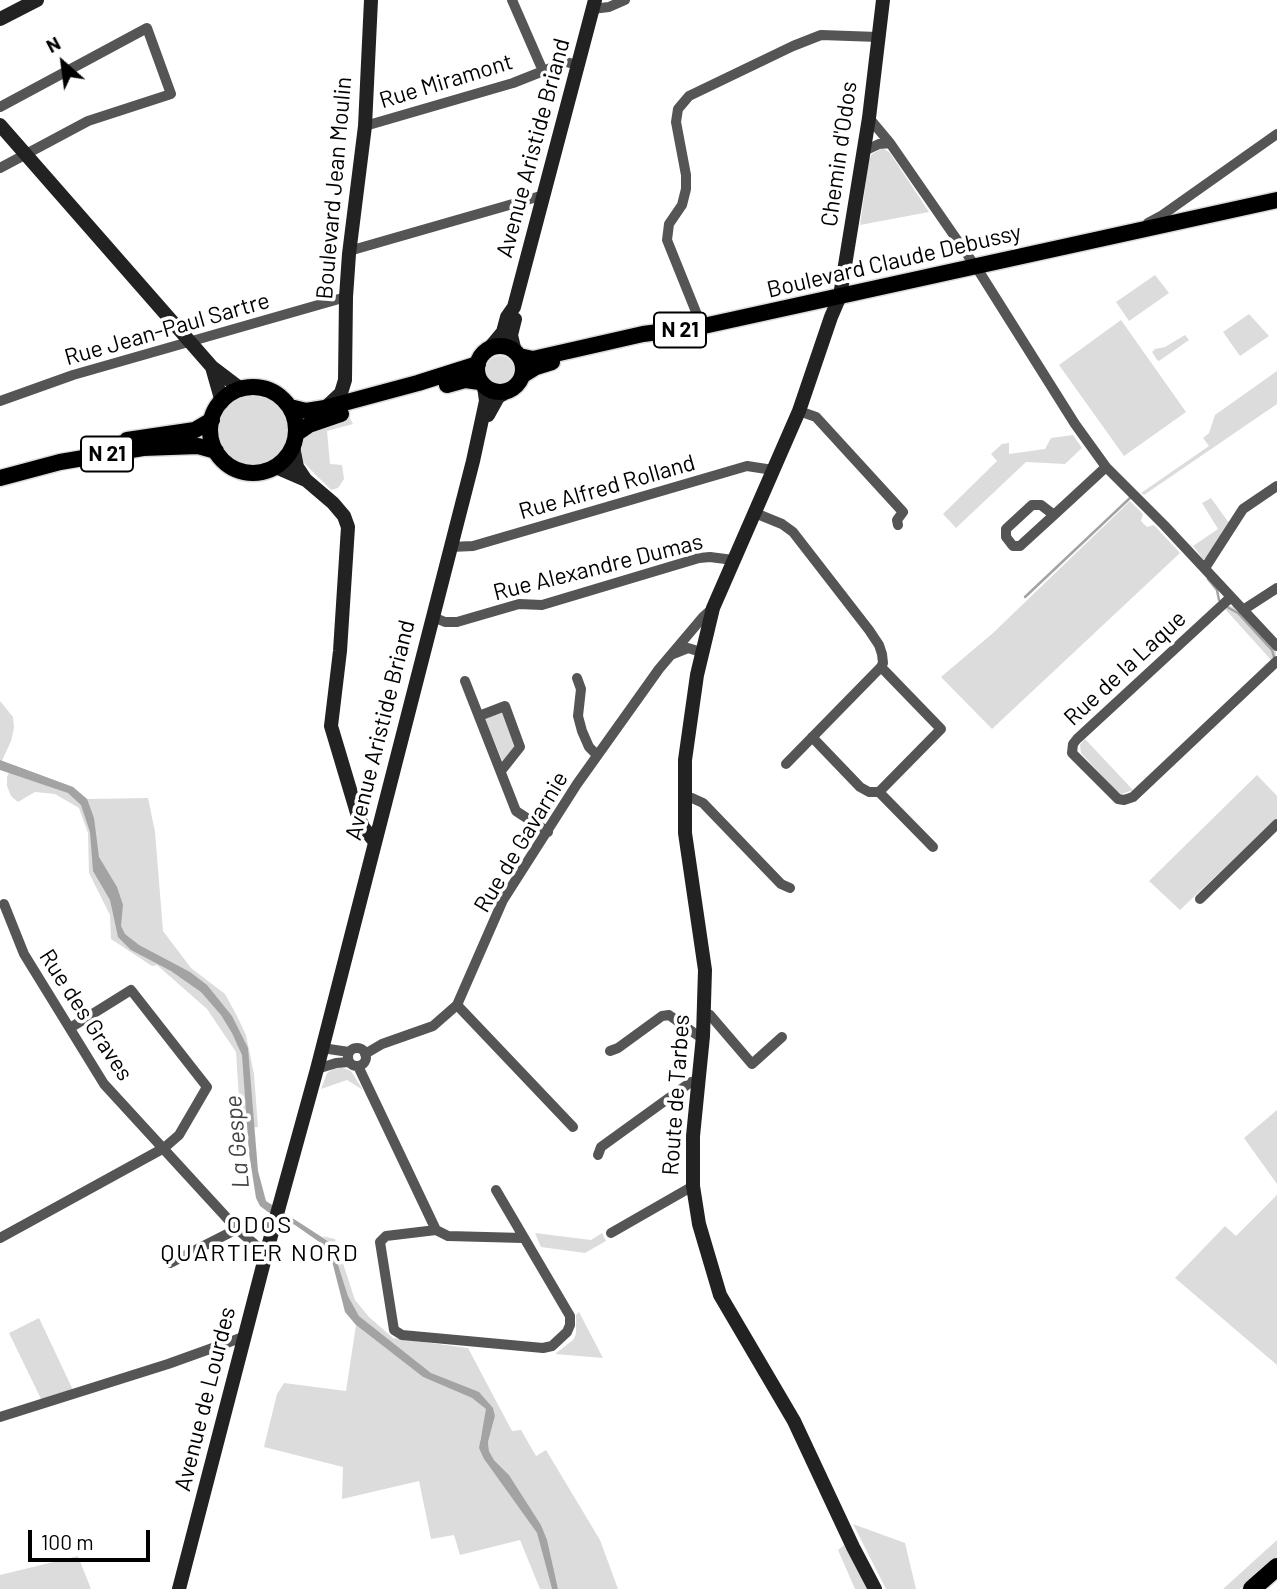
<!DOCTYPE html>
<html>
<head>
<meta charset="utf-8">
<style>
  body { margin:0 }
  #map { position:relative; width:1277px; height:1589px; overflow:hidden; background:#fff; font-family:Barlow,sans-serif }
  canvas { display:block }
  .north { position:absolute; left:28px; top:28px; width:70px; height:70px; -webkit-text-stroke:5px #fff; paint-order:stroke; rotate:332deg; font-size:19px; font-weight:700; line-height:28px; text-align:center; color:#000 }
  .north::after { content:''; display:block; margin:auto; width:24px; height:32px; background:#000; clip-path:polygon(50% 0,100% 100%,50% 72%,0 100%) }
  .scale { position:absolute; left:28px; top:1530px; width:122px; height:32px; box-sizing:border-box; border:4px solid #000; border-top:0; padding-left:9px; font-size:21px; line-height:24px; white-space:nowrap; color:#000; -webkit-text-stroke:5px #fff; paint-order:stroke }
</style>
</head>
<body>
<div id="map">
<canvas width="1277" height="1589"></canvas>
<div class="north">N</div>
<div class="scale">100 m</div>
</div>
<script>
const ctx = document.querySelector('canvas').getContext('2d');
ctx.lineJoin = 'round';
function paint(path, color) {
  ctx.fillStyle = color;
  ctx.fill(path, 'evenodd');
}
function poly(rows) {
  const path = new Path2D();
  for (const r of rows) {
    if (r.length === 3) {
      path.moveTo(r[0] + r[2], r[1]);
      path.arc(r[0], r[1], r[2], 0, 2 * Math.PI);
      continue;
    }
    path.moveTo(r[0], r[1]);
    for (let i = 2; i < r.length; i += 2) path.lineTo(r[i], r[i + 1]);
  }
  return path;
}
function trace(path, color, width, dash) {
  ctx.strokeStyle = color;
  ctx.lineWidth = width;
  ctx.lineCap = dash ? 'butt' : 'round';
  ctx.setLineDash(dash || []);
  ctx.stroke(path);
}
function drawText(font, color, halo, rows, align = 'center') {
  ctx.font = font + ' Barlow,sans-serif';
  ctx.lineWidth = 7;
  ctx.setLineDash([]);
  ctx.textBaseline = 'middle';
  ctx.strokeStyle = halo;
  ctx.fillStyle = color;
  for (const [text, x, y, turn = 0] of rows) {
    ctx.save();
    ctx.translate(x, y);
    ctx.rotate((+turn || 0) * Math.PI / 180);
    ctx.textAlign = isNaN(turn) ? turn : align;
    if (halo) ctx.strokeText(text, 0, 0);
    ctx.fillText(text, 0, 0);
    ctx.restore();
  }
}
const green = poly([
  [883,148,890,153,929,212,860,225,869,159,872,154],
  [1155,275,1169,293,1129,321,1116,302],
  [1249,314,1269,336,1240,356,1223,332],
  [1121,320,1186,412,1124,456,1059,365],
  [1185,335,1189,340,1159,361,1157,360,1152,352,1155,349,1165,347],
  [500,370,14],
  [1277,371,1277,404,1144,495,1141,493,1209,446,1203,438,1209,433,1215,415],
  [254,431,36],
  [350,418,353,424,327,431,330,464,342,465,344,479,338,488,331,490,303,462,301,445,305,438,313,432],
  [1073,435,1082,448,1065,464,1026,462,956,528,943,514,997,461,991,454,1002,444,1009,443,1009,454,1045,449,1051,438],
  [1211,498,1229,523,1207,559,1203,559,1193,546,1218,529,1202,503],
  [1130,501,1143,514,1141,521,1147,527,1154,525,1180,553,992,729,941,677,993,633],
  [1229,606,1234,607,1276,650,1276,657,1272,661,1225,609],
  [0,701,13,717,14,728,11,741,0,765],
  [503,712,515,745,503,762,485,719],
  [1085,739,1133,790,1121,794,1116,791,1081,753,1080,745],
  [13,765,73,787,87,799,148,798,155,832,163,931,191,968,225,994,237,1016,246,1035,254,1074,258,1127,241,1129,236,1052,207,1009,157,965,152,966,111,939,110,915,89,873,88,833,79,808,55,794,35,792,18,802,11,796,7,786,7,777],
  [1257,775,1277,796,1277,818,1180,910,1149,881],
  [338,1066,351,1071,363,1090,347,1080,321,1089,327,1073],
  [1277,1110,1277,1184,1244,1138],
  [1277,1195,1277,1365,1175,1278,1225,1226,1236,1236],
  [535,1233,591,1240,602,1233,606,1241,585,1253,541,1247],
  [322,1236,335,1239,355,1300,369,1317,393,1338,468,1348,512,1431,521,1430,536,1456,546,1450,600,1540,618,1589,558,1589,541,1525,509,1475,494,1460,489,1451,488,1442,495,1416,493,1408,431,1373,359,1316,348,1296,331,1243],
  [579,1312,603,1358,555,1354,573,1340,576,1334,576,1315],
  [39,1318,73,1390,42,1401,9,1333],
  [356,1325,423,1377,472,1398,487,1409,480,1440,484,1459,537,1533,552,1589,540,1589,520,1540,460,1555,454,1535,431,1539,419,1481,342,1499,343,1467,264,1447,277,1394,284,1383,346,1391],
  [853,1524,905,1543,916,1589,886,1589],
  [1277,1540,1277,1556,1240,1589,1223,1589],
  [844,1545,868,1589,855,1589,838,1550],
  [78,1556,91,1589,0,1589,0,1575]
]);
const water = poly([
  [0,760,73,787,87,799,94,818,99,857,117,887,123,905,121,926,125,934,139,945,190,972,207,985,232,1016,248,1048,258,1171,266,1201,331,1243,348,1296,359,1316,431,1373,479,1392,493,1408,495,1416,488,1442,489,1451,494,1460,509,1475,541,1525,547,1540,558,1589,552,1589,537,1533,484,1459,479,1448,486,1409,472,1398,423,1377,356,1325,345,1312,332,1261,325,1246,295,1225,268,1212,260,1206,256,1198,249,1153,242,1055,232,1033,221,1015,201,992,171,971,131,950,118,937,110,900,93,871,90,832,81,805,68,793,0,770]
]);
const stream = poly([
  [1208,579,1217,590,1219,600],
  [1025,597,1130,498],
  [1227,607,1238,613,1272,650,1274,657]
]);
const street = poly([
  [512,0,543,71],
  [592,9,609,7,625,0],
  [0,107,147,28,171,94,88,121,0,168],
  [869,118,890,143,980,273,1075,424,1106,467,1164,525,1277,646],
  [365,126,513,83,566,62,578,65],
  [862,152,879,144,890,143],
  [1148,223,1161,216,1277,134],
  [349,251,544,195],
  [699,327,696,312,667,240,669,224,682,205,686,189,686,175,676,122,678,109,689,96,793,46,821,35,878,37],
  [0,401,73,375,346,297],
  [799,411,816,417,903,512,897,520,898,525],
  [755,513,782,524,793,532,869,630,879,645,882,654,883,663,881,667,786,764],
  [1054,515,1041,505,1032,505,1006,529,1006,537,1013,546,1020,546,1054,515,1106,467],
  [451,547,473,546,747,466,773,470],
  [1205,568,1243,509,1277,486],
  [1231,597,1077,739,1073,744,1072,753,1118,799,1124,800,1133,797,1277,661],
  [1243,610,1277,588],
  [433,617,445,622,457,622,519,604,542,605,699,558,710,557,733,560],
  [673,654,688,648,701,652],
  [577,678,581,689,578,716,582,731,589,747,597,755],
  [465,681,516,811,548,832],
  [479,716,505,706,520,747,501,771],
  [812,737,860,787,869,792,879,792,933,847],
  [879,792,941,729,881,667],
  [685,797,692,798,703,803,781,884,790,888],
  [1200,899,1277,824],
  [4,904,24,954,104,1084,237,1229,266,1254],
  [457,1005,573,1127],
  [705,1014,710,1015,752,1064,782,1037],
  [357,1057,9],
  [322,1048,349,1052],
  [610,1051,618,1048,662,1016,669,1015,697,1035,703,1036],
  [365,1054,382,1044,433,1026,457,1005,503,900,577,784,659,669,703,617,713,608],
  [358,1066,436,1230,386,1236,380,1242,394,1330,402,1335,543,1348,552,1346,567,1332,570,1325,570,1316,496,1190],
  [317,1069,336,1063,349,1062],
  [598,1155,601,1147,691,1082,699,1080],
  [436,1230,448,1236,523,1238],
  [611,1233,693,1186],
  [0,1238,164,1148,179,1135,207,1087,131,990,70,1028],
  [170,1263,237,1229],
  [0,1417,168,1364,246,1336]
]);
const secondary = poly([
  [0,19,37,0],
  [0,125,212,367,241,389],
  [515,319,511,335,515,352],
  [488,350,503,332,507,317,514,307,595,0],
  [212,367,222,402],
  [325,408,341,393,345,380,346,297,349,254,365,126,371,0],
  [488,415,498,397,508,391],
  [293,446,297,467,305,479],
  [276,467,306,480,333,503,344,516,348,527,340,651,331,726,357,813,363,827,375,842],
  [179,1589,266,1254,317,1069,473,461,486,401,484,386],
  [875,1589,853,1547,794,1421,720,1295,699,1224,693,1186,693,1136,703,1036,705,970,685,833,685,760,697,675,713,608,799,411,831,317,840,296,869,118,883,0]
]);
const primary = poly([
  [500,369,23],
  [519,356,533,359,643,334,699,327,1277,200],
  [523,375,536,367,552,362],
  [447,385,465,380,480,382],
  [253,430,43],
  [290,407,306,411,325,408,418,383,478,364],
  [296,434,309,425,341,414],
  [127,440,195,430,212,420],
  [0,478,60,462,143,448,198,446,216,451]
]);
const highway = poly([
  [1252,1589,1277,1567]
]);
const shields = [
  [680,330,52],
  [107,454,52]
];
const shieldNames = [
  ["N 21",680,330],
  ["N 21",107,454]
];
const streetNames = [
  ["Rue Miramont",446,81,-17],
  ["Avenue Aristide Briand",533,148,-75],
  ["Chemin d'Odos",839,154,-82],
  ["Boulevard Jean Moulin",334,188,-85],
  ["Boulevard Claude Debussy",894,261,-13],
  ["Rue Jean-Paul Sartre",167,329,-16],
  ["Rue Alfred Rolland",607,487,-16],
  ["Rue Alexandre Dumas",598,567,-14],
  ["Rue de la Laque",1125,668,-43],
  ["Avenue Aristide Briand",380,730,-76],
  ["Rue de Gavarnie",521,842,-59],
  ["Rue des Graves",86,1015,57],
  ["Route de Tarbes",676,1095,-86],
  ["Avenue de Lourdes",205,1399,-76]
];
const waterNames = [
  ["La Gespe",237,1142,-95]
];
const neighbourhoodNames = [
  ["ODOS",260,1225],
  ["QUARTIER NORD",260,1253]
];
paint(green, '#dcdcdc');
paint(water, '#a3a3a3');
trace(stream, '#a3a3a3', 2.5);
trace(primary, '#dbdbdb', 19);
trace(highway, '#dbdbdb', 21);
trace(street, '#555', 10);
trace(secondary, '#222', 14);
trace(primary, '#000', 16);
trace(highway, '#000', 18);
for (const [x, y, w] of shields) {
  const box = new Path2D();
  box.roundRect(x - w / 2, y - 17.5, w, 35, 5);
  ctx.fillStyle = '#fff';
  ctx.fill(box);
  trace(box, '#000', 2);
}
drawText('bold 21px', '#000', null, shieldNames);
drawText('23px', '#000', '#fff', streetNames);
drawText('italic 24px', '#444', '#fff', waterNames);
ctx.letterSpacing = '2px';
drawText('24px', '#000', '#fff', neighbourhoodNames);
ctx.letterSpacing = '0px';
</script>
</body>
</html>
